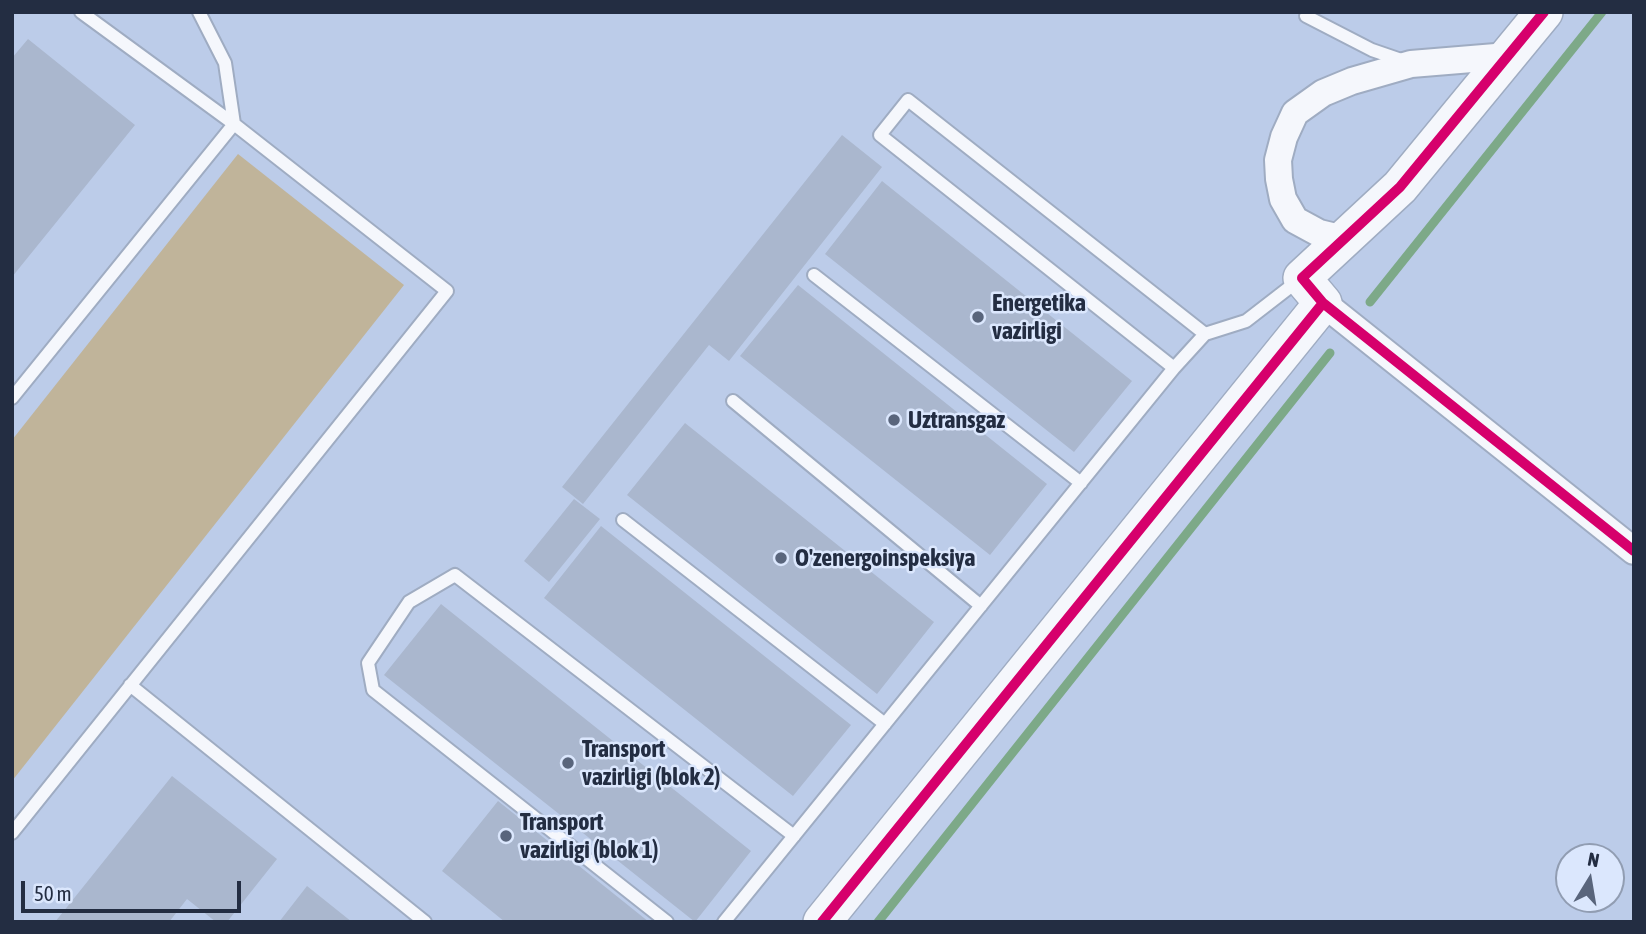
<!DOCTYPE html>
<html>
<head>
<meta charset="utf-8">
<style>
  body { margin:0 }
  #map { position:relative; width:1646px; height:934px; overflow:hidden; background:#bccce9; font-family:"Asap Condensed",sans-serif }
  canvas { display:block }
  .frame { position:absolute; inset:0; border:14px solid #232d42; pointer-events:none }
  .north { position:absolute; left:1555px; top:843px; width:70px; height:70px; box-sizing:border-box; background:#dbe7fd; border:2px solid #919db2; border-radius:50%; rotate:11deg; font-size:19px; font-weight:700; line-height:28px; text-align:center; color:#232d42 }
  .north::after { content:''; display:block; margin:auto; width:24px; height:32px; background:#59657c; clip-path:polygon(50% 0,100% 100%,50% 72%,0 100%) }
  .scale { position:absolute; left:21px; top:881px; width:220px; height:32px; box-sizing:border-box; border:4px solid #232d42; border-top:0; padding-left:9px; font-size:21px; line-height:24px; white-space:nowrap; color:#232d42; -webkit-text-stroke:5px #dbe7fd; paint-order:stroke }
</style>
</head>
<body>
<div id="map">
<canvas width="1646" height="934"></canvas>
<div class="frame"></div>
<div class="north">N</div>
<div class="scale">50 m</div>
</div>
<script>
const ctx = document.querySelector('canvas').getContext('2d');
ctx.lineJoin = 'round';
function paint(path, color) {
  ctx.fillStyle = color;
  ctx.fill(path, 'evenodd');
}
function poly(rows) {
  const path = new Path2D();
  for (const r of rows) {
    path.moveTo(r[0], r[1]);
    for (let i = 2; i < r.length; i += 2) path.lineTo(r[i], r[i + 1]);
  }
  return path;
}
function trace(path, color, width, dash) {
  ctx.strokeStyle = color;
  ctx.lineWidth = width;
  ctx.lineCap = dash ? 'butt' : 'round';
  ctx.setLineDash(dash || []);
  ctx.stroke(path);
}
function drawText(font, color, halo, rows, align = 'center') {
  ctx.font = font + ' "Asap Condensed",sans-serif';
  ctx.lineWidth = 5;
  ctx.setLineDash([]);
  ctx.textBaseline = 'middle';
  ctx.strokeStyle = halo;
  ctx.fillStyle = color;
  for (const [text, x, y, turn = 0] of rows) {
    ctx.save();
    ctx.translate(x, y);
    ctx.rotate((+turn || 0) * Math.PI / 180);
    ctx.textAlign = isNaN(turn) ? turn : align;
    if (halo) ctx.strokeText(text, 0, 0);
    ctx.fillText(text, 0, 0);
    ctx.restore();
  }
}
const green = poly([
  [238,154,404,285,12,781,12,440]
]);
const stream = poly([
  [1370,302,1602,12],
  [878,922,1330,353]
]);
const building = poly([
  [28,39,135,125,12,277,12,58],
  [842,135,882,167,729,361,709,345,583,504,562,487],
  [882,181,1132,381,1074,452,825,254],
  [798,285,1047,484,990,555,740,356],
  [685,423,934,622,877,694,627,495],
  [574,499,600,519,549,582,524,561],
  [601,526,851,725,793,796,544,598],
  [441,604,751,851,695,922,384,675],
  [172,776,277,859,227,922,216,922,187,899,169,922,55,922],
  [498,801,649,922,505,922,442,871],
  [307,886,352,922,279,922]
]);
const lane = poly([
  [81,12,234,124],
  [199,12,225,63,234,124],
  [1306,16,1372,50,1404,61],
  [814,275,1081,483],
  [1174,368,880,135,908,100,1205,334],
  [12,398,234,124,447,291,12,833],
  [733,401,981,606],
  [623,520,885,724],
  [130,685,425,922],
  [667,922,373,690,368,663,409,602,455,575,794,836],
  [724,922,1174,368,1205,334,1246,321,1299,280]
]);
const street = poly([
  [1344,239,1319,233,1295,220,1283,199,1279,179,1278,160,1284,137,1295,113,1323,93,1352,81,1411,64,1508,56],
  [1323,303,1634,551]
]);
const secondary = poly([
  [822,922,1323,303,1302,278,1400,187,1544,12]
]);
const cycleway = poly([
  [1544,12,1400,187,1302,278,1323,303,1634,551],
  [822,922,1323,303]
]);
const markers = [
  [978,317,7,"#59657c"],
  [894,420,7,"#59657c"],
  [781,558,7,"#59657c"],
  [568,763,7,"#59657c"],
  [506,836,7,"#59657c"]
];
const poiNames = [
  ["Energetika",992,303],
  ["vazirligi",992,331],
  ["Uztransgaz",908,420],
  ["O'zenergoinspeksiya",795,558],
  ["Transport",582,749],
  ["vazirligi (blok 2)",582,777],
  ["Transport",520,822],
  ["vazirligi (blok 1)",520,850]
];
paint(green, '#c0b49a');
trace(stream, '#7da988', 9);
paint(building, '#aab7ce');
trace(lane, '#9facc2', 16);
trace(street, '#9facc2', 30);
trace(secondary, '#9facc2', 40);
trace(lane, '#f5f7fc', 12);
trace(street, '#f5f7fc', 26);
trace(secondary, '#f5f7fc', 37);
trace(cycleway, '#d6006c', 10);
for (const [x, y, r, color] of markers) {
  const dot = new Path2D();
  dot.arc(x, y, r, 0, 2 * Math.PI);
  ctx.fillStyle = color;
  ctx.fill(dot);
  trace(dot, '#dbe7fd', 2.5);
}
drawText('bold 24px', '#232d42', '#dbe7fd', poiNames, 'left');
</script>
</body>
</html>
